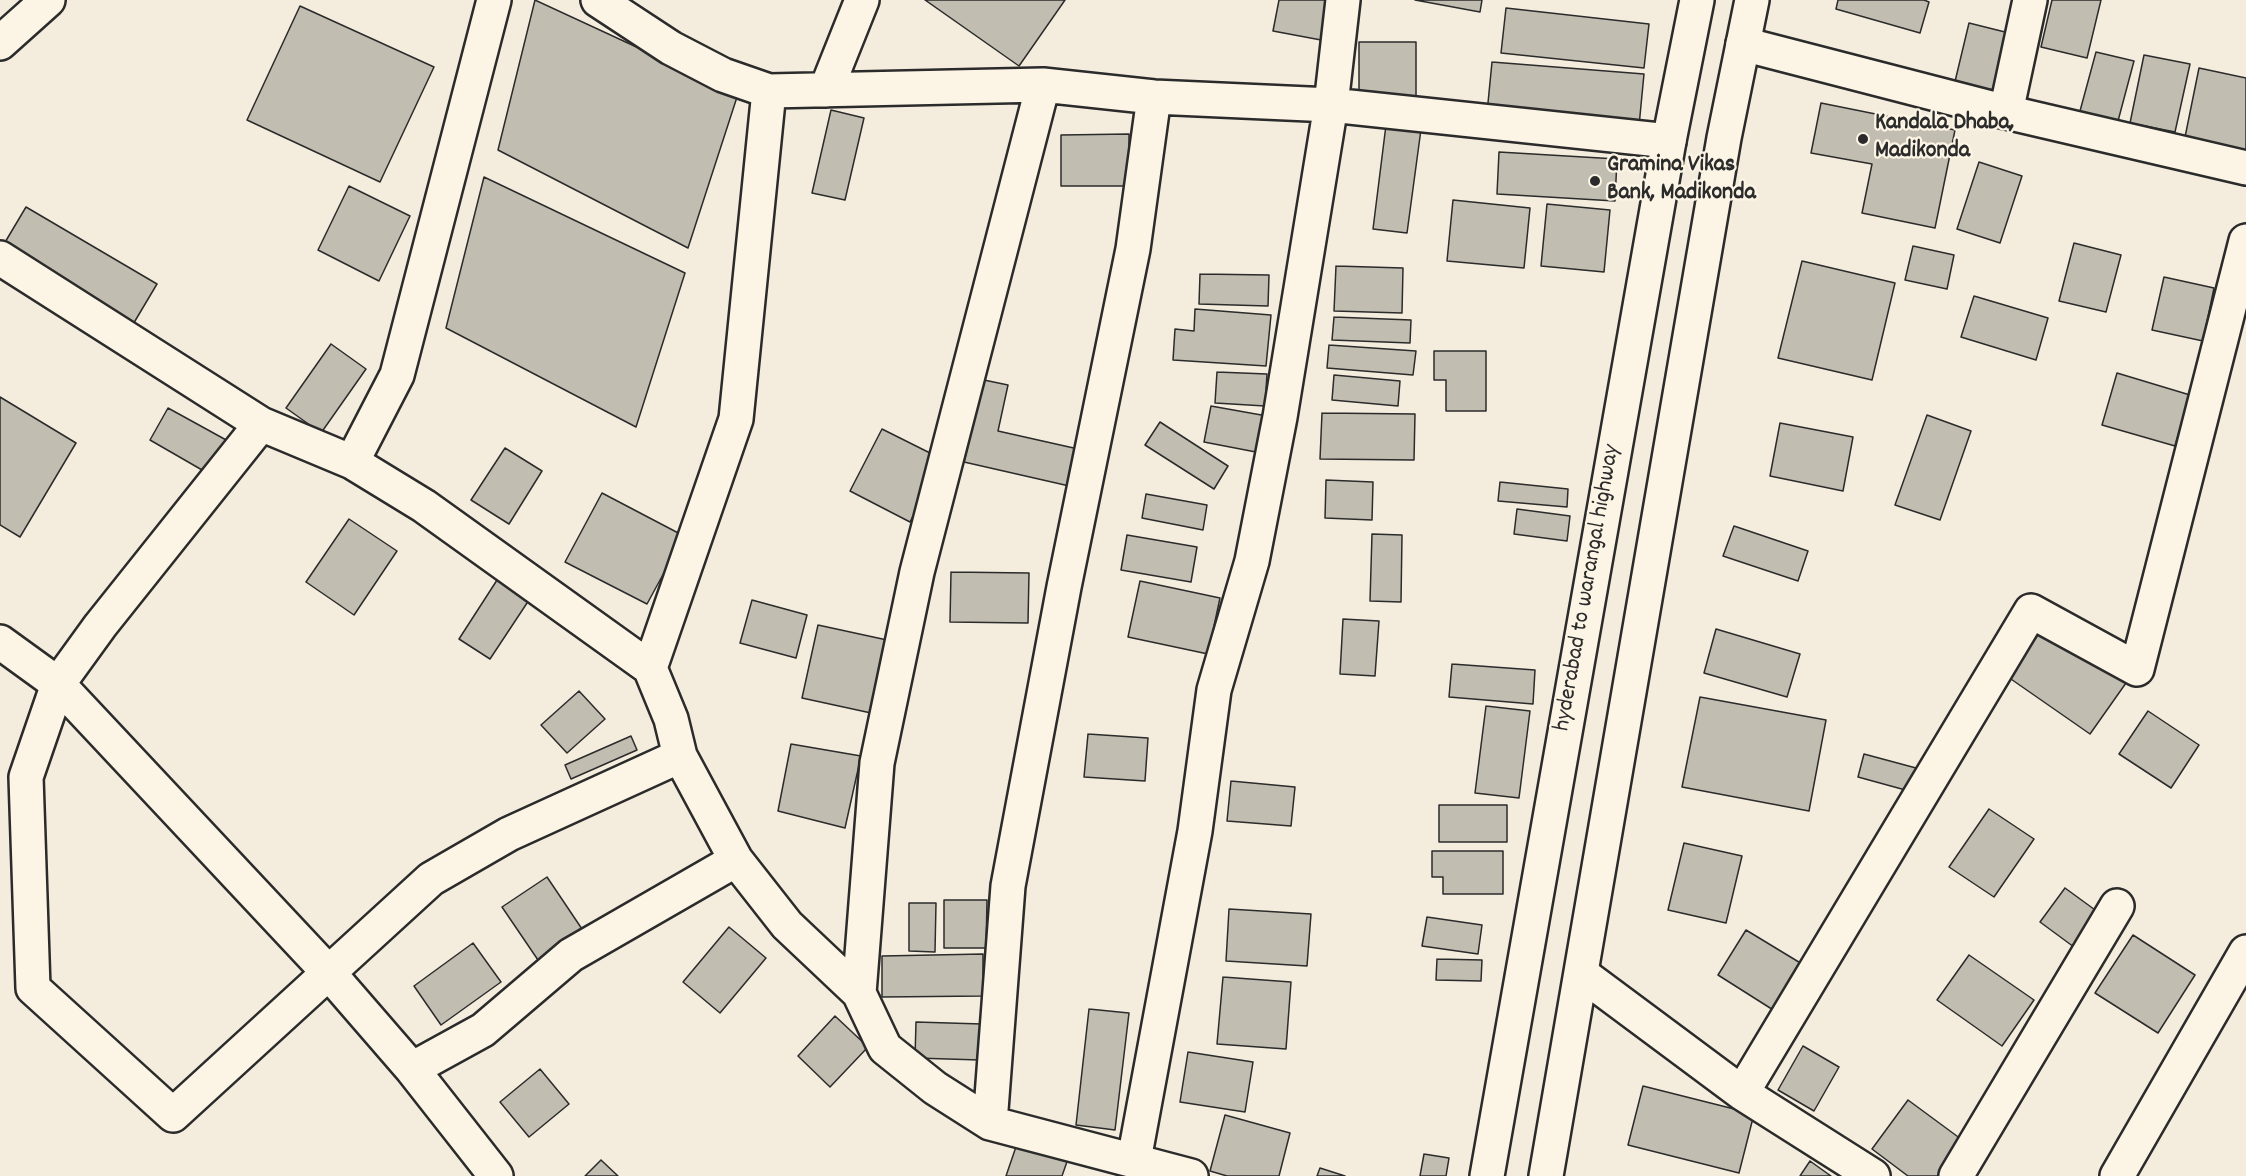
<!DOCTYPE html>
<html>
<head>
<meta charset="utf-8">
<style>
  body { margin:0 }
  canvas { display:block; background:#f4edde }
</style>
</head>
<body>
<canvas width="2246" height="1176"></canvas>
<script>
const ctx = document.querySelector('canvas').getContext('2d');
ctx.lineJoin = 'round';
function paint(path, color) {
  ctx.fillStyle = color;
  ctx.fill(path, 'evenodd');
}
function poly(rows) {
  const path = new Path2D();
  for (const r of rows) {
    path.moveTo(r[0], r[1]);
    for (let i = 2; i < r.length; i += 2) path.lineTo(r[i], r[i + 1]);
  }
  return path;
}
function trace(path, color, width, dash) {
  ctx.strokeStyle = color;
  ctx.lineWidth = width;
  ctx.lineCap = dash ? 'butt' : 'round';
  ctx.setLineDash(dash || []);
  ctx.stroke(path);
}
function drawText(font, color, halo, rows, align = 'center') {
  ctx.font = font + ' Dekko,sans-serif';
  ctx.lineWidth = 4.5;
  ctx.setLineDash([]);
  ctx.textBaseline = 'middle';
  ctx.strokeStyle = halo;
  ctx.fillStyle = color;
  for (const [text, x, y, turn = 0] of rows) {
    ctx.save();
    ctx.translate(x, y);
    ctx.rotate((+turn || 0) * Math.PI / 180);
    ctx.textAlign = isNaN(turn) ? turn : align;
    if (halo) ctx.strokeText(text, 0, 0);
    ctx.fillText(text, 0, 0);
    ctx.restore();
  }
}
const building = poly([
  [535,0,738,94,688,248,498,150,535,0],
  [925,0,1065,0,1019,66,925,0],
  [1279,0,1328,0,1321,40,1273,31,1279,0],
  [1415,0,1482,0,1480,12,1415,0],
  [1838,0,1924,0,1929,2,1920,33,1836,9,1838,0],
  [2052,0,2101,0,2087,58,2041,47,2052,0],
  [300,6,434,67,380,182,247,120,300,6],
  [1506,8,1649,24,1644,68,1501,53,1506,8],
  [1969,23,2009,33,1992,104,1952,94,1969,23],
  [1359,42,1416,42,1416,98,1359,99,1359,42],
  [2096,52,2134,61,2118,121,2080,111,2096,52],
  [2144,55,2190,64,2175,132,2130,123,2144,55],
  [1492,62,1644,74,1639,126,1487,113,1492,62],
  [2199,68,2246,78,2246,155,2183,147,2199,68],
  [1821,103,1955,130,1935,228,1862,213,1872,164,1811,153,1821,103],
  [831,110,864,118,845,200,812,193,831,110],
  [1387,117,1422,122,1407,233,1373,229,1387,117],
  [1129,134,1129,186,1061,186,1061,135,1129,134],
  [1499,152,1617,159,1615,201,1497,194,1499,152],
  [1979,162,2022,176,2000,243,1957,229,1979,162],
  [484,177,685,273,636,427,446,328,484,177],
  [349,186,410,216,379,281,318,250,349,186],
  [1453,200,1530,208,1524,268,1447,261,1453,200],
  [1547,204,1610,210,1604,272,1541,266,1547,204],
  [26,207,157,284,132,326,1,249,26,207],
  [2074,243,2121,255,2106,312,2059,301,2074,243],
  [1913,246,1954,255,1947,289,1905,280,1913,246],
  [1802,261,1895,283,1872,380,1778,358,1802,261],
  [1336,266,1403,268,1402,313,1334,311,1336,266],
  [1200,274,1269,275,1268,306,1199,304,1200,274],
  [2164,277,2214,288,2203,341,2152,330,2164,277],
  [1974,296,2048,318,2036,360,1961,337,1974,296],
  [1195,309,1271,315,1266,366,1173,360,1175,329,1194,331,1195,309],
  [1334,317,1411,320,1410,343,1332,340,1334,317],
  [331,344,366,369,321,433,286,408,331,344],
  [1329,345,1416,351,1413,375,1327,368,1329,345],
  [1434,351,1486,351,1486,411,1446,411,1446,380,1434,380,1434,351],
  [1217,372,1267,374,1265,406,1215,403,1217,372],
  [2117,373,2190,395,2175,446,2102,425,2117,373],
  [1334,375,1400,381,1398,406,1332,400,1334,375],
  [984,380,1008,385,998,431,1087,451,1078,488,964,462,984,380],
  [0,397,76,443,20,537,0,525,0,397],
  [1211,406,1267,416,1261,453,1204,442,1211,406],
  [168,408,228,441,209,474,150,440,168,408],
  [1322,413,1415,414,1414,460,1320,459,1322,413],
  [1927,415,1971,431,1940,520,1895,505,1927,415],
  [1160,422,1228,466,1214,489,1145,445,1160,422],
  [1780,423,1853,437,1843,491,1770,476,1780,423],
  [882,429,942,459,910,522,850,491,882,429],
  [505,448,542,471,509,524,471,500,505,448],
  [1326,480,1373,482,1372,520,1325,518,1326,480],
  [1500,482,1568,489,1567,507,1498,501,1500,482],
  [602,493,684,536,647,604,565,562,602,493],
  [1146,494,1207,505,1203,530,1142,518,1146,494],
  [1517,509,1570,516,1567,541,1514,534,1517,509],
  [349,519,397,551,354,615,306,582,349,519],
  [1734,526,1808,551,1798,581,1723,556,1734,526],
  [1372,534,1402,535,1401,602,1370,601,1372,534],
  [1127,535,1197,547,1191,582,1121,570,1127,535],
  [951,572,1029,573,1028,623,950,622,951,572],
  [499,577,531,597,490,659,459,639,499,577],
  [1140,581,1220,598,1208,654,1128,637,1140,581],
  [752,600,807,615,796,658,740,643,752,600],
  [1343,619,1379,621,1375,676,1340,674,1343,619],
  [818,625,887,640,871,713,802,698,818,625],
  [2045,625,2126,683,2090,734,2008,677,2045,625],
  [1716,629,1800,654,1787,697,1704,673,1716,629],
  [1452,664,1535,670,1533,704,1449,697,1452,664],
  [579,691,605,719,567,753,541,725,579,691],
  [1700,697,1826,720,1809,811,1682,787,1700,697],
  [1486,706,1530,711,1519,798,1475,793,1486,706],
  [2148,711,2199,745,2171,788,2119,754,2148,711],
  [1088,734,1148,738,1145,781,1084,777,1088,734],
  [631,736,637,750,571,779,565,765,631,736],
  [791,744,861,756,845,828,778,811,791,744],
  [1864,754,1916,768,1909,791,1858,777,1864,754],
  [1231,781,1295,787,1291,826,1227,821,1231,781],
  [1439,805,1507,805,1507,842,1439,842,1439,805],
  [1989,809,2034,839,1994,897,1949,867,1989,809],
  [1684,843,1742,856,1726,923,1668,910,1684,843],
  [1432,851,1503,851,1503,894,1443,894,1443,877,1432,877,1432,851],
  [547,877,582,929,538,960,502,907,547,877],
  [2065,888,2102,915,2078,950,2040,922,2065,888],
  [944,900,987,900,986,948,944,948,944,900],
  [909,903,936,903,935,952,909,951,909,903],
  [1229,909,1311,914,1307,966,1226,961,1229,909],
  [1427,917,1482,925,1478,954,1422,946,1427,917],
  [729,927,766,958,720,1013,683,982,729,927],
  [1746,930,1807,967,1778,1013,1718,975,1746,930],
  [2133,935,2195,975,2158,1033,2095,993,2133,935],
  [473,943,501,982,441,1025,414,986,473,943],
  [983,954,983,996,882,997,882,956,983,954],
  [1969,955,2034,1000,2002,1046,1937,1000,1969,955],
  [1437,959,1482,960,1481,981,1436,980,1437,959],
  [1223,977,1291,982,1286,1049,1217,1044,1223,977],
  [1089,1009,1129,1013,1115,1130,1076,1125,1089,1009],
  [835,1016,868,1047,830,1087,798,1056,835,1016],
  [916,1022,982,1024,980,1060,915,1058,916,1022],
  [1803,1046,1839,1067,1814,1111,1778,1090,1803,1046],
  [1188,1052,1253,1062,1245,1112,1180,1102,1188,1052],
  [540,1069,569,1104,529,1137,500,1102,540,1069],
  [1643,1086,1754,1114,1739,1173,1628,1145,1643,1086],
  [1908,1100,1965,1142,1940,1176,1908,1176,1872,1149,1908,1100],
  [1225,1115,1290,1133,1279,1176,1227,1176,1210,1171,1225,1115],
  [1019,1138,1069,1156,1062,1176,1006,1176,1019,1138],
  [1424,1154,1449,1158,1446,1176,1420,1176,1424,1154],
  [601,1160,618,1176,585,1176,601,1160],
  [1810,1161,1831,1176,1800,1176,1810,1161],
  [1320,1168,1345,1176,1317,1176,1320,1168]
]);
const minor = poly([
  [598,0,671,48,723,75,769,91,1043,85,1154,97,1331,105,1669,141],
  [0,43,48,0],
  [1743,44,2006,112,2246,168],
  [826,90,862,0],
  [2006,112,2030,0],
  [0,258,261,424],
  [352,462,397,375,494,0],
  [0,642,58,684,328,972,412,1069,496,1176],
  [650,668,671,719,680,756,736,860,787,925,859,993,885,1048,935,1088,990,1123,1191,1176],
  [680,756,509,834,431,879,173,1115,33,988,26,777,58,684,100,626,261,424,352,462,424,506,650,668,736,419,769,91],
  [1582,974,1742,1093,1873,1176],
  [859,993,877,763,917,572,1043,85],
  [412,1069,483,1030,571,955,736,860],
  [1742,1093,2031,611,2137,669,2246,241],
  [990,1123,1008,886,1064,587,1133,249,1154,97],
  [1134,1160,1195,831,1214,690,1252,561,1280,417,1331,105,1343,0],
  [1956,1176,2117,906],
  [2117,1176,2246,952]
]);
const primary = poly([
  [1487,1176,1669,141,1697,0],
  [1546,1176,1724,138,1752,0]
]);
const markers = [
  [1863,139,6,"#2b2b2b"],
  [1595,181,6,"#2b2b2b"]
];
const poiNames = [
  ["Kandala Dhaba,",1875,125],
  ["Madikonda",1875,153],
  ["Gramina Vikas",1607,167],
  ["Bank, Madikonda",1607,195]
];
const streetNames = [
  ["hyderabad to warangal highway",1589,588,-80]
];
paint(building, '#c2bdb1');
trace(building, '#2b2b2b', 1.5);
trace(minor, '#2b2b2b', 38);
trace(primary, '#2b2b2b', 38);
trace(minor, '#fcf5e5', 33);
trace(primary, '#fcf5e5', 33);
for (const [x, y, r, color] of markers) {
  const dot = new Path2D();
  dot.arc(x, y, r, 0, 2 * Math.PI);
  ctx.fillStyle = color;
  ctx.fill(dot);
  trace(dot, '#fcf5e5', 2);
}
drawText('bold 24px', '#2b2b2b', '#fcf5e5', poiNames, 'left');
drawText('24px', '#2b2b2b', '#fcf5e5', streetNames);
</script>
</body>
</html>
